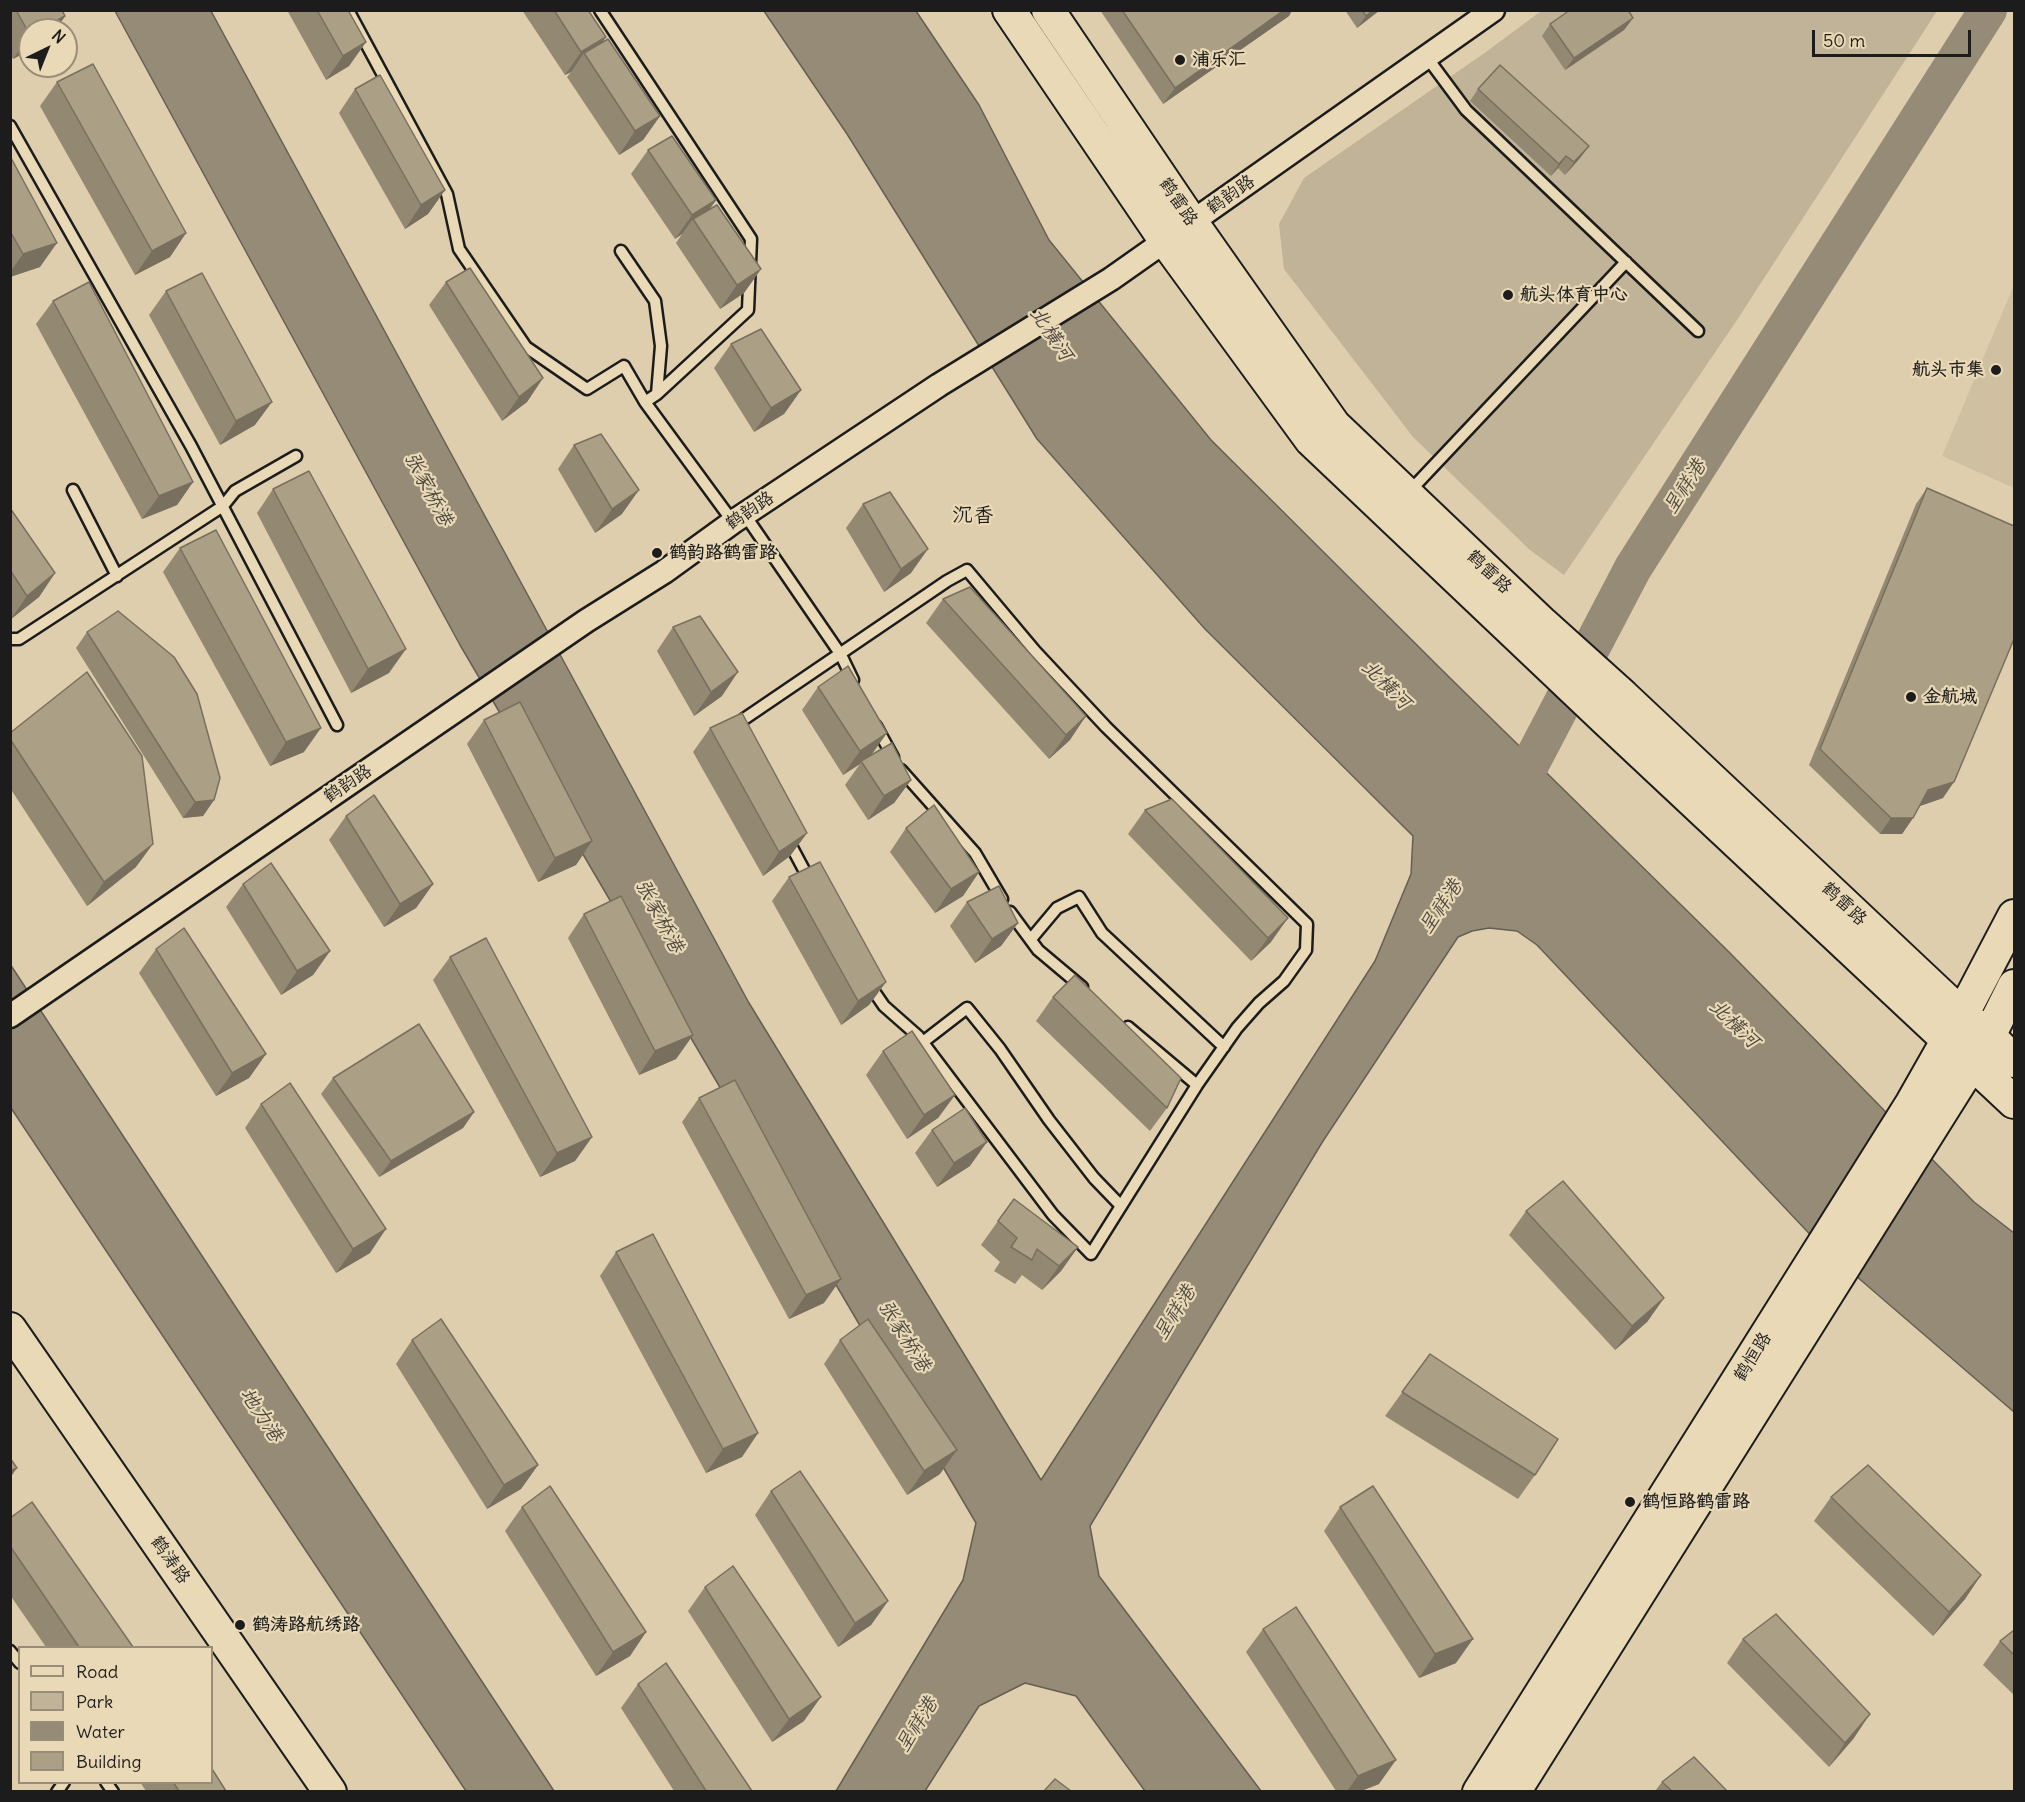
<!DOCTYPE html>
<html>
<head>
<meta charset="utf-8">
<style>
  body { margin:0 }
  #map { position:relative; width:2025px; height:1802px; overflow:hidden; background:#decead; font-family:Delius,sans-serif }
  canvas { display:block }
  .frame { position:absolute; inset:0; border:12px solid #1c1c1c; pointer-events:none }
  .legend { position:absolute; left:18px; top:1646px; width:195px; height:138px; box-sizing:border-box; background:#ead9b6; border:2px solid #988d78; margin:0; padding:8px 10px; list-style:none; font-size:18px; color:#1c1c1c }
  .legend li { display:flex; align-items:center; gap:12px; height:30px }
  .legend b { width:30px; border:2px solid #988d78 }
  .north { position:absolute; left:18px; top:18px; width:60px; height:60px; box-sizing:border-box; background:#ead9b6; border:2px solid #988d78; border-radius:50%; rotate:43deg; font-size:16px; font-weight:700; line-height:24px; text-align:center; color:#1c1c1c }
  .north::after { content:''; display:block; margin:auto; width:21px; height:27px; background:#1c1c1c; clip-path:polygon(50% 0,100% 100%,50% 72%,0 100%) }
  .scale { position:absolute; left:1812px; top:30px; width:159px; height:27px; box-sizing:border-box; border:3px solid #1c1c1c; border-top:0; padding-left:8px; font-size:18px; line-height:21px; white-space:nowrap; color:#1c1c1c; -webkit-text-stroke:4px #ead9b6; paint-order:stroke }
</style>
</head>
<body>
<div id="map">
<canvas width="2025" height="1802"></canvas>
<div class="frame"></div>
<ul class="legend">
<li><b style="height:8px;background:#ead9b6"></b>Road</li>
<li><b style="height:16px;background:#c1b397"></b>Park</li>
<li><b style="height:16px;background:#958b77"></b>Water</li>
<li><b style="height:16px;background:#ab9f86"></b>Building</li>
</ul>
<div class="north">N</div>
<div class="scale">50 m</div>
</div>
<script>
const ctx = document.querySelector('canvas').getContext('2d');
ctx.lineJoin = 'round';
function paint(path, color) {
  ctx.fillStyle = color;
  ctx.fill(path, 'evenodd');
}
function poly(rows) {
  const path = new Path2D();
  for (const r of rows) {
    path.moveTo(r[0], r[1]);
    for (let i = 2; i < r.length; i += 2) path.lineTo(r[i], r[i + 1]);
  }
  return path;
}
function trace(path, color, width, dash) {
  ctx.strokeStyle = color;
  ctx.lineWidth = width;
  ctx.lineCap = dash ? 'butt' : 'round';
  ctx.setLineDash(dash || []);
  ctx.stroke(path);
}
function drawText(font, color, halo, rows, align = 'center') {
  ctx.font = font + ' Delius,"LXGW WenKai TC",sans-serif';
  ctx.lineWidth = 4.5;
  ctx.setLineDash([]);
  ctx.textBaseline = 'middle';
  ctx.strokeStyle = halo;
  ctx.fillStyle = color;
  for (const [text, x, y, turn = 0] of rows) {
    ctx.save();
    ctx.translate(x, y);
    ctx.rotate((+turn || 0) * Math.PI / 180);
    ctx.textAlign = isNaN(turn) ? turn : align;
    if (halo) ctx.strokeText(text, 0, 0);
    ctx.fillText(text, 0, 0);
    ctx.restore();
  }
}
const built = poly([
  [2014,285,2014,488,1942,456]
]);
const green = poly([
  [1541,11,1937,11,1737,320,1564,575,1530,550,1413,437,1284,269,1279,224,1304,178,1486,52]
]);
const water = poly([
  [115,11,211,11,749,1003,1041,1480,1375,961,1411,874,1413,836,1205,629,1037,439,847,134,764,11,916,11,979,105,1049,240,1211,440,1449,677,1729,952,1974,1202,2014,1233,2014,1412,1820,1245,1537,945,1517,931,1489,928,1472,931,1458,937,1323,1141,1090,1526,1099,1576,1261,1791,1145,1791,1076,1696,1025,1683,979,1706,925,1791,836,1791,963,1580,976,1523,460,645,115,11],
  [10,964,554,1791,466,1791,11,1108,10,964]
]);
const river = poly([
  [1509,805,1633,568,1988,10]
]);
const lane = poly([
  [348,10,447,194,459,249,526,347,587,389,624,366,645,402,733,522],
  [600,10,751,239,748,310,657,394,645,402],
  [1426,56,1466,110,1698,331],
  [10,126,191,446,337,725],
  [621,251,655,301,661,346,657,394],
  [73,490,117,576],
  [1408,493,1626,262],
  [745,515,841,655,853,680],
  [967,570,1035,651,1106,727,1307,924,1306,950,1284,981,1259,1003,1237,1028,1197,1085,1091,1254,1053,1215,918,1036,884,1006,851,958,733,737,744,719,947,581,967,570],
  [10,639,19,639,223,506,235,491,296,456],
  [876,726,893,757],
  [901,770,975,853,1002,899],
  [1010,912,1038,950,1082,987],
  [1031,939,1057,908,1079,897,1102,933,1224,1047],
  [1128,1027,1197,1085],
  [923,1042,967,1008,1000,1049,1049,1120,1094,1178,1121,1206],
  [10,1651,20,1663],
  [106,1782,113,1792],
  [57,1792,64,1782]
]);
const street = poly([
  [10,1016,586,621,664,572,733,522,939,385,1111,279,1493,10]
]);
const secondary = poly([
  [1009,10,1165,240,1311,440,1605,719,2014,1102],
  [1048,10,1192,223,1334,425,1543,624,1623,696,1962,1015,1989,1036,2014,1061],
  [10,1329,330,1792],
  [1479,1792,1912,1103,1962,1015,2014,916],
  [1514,1792,1989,1036,2014,986]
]);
const wall = poly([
  [10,10,62,10,65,16,56,30,30,30,30,50,13,59,10,55],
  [287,10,348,10,366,42,349,66,326,80],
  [522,10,588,10,606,37,602,42,660,116,643,140,619,155,567,77,571,72,565,75],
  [1100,10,1292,10,1289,16,1163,104],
  [1345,10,1380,10,1357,28],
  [1633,18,1624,30,1565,70,1542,36,1550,24],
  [57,82,186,233,170,257,135,275,40,106],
  [355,89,445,190,428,214,405,229,339,113],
  [1478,89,1589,146,1580,158,1565,175,1558,168,1551,176,1470,101],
  [648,150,716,200,709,210,761,269,744,293,720,309,676,243,682,234,675,239,631,174],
  [10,156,40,267,10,277],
  [446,282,543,378,527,402,502,421,429,305],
  [166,291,255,425,220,445,149,315],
  [53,301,193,482,177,505,142,519,36,324],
  [731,344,801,390,784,414,754,432,714,368],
  [574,445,622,514,595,533,558,469],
  [1927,488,1943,798,1920,806,1913,818,1902,834,1880,834,1809,765,1916,504],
  [273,489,389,673,351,693,257,513],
  [863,504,911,573,884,592,846,528],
  [10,508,55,573,39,597,11,619],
  [180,548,304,752,270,766,163,572],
  [943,599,1070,740,1049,759,926,623],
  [673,627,722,696,694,716,657,651],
  [87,632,214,800,203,816,183,818,76,648],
  [818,687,871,755,911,780,894,803,868,820,845,785,860,764,843,775,802,710],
  [484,720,592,841,576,865,538,882,467,744],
  [710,728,807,833,790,856,763,876,693,752],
  [10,733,136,867,87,906,10,788],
  [1172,799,1271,942,1251,961,1128,834,1145,810],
  [346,816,433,884,416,908,384,927,329,840],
  [906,828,979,872,963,896,935,913,890,852],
  [789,877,886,982,869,1005,841,1025,772,901],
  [243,884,330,951,313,975,281,995,226,907],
  [967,902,1018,923,1001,946,975,963,950,926],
  [584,914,693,1035,676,1059,639,1075,568,938],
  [156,949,266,1054,249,1078,216,1096,139,973],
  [450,957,592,1137,575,1161,540,1177,433,980],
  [1053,997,1167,1108,1150,1131,1036,1021],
  [883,1051,955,1095,938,1118,907,1139,866,1075],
  [333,1078,474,1112,463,1128,379,1177,321,1094],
  [699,1098,824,1303,789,1319,682,1122],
  [261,1104,370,1253,336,1273,245,1128],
  [932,1130,970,1166,937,1187,915,1153],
  [1526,1211,1664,1298,1647,1322,1615,1350,1509,1235],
  [998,1221,1078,1247,1061,1271,1042,1290,1022,1275,1015,1284,994,1271,1000,1262,981,1245],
  [616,1252,758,1433,742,1457,706,1473,600,1276],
  [412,1340,538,1465,521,1489,487,1509,396,1364],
  [840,1340,940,1474,907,1495,824,1364],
  [1430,1354,1535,1475,1518,1499,1385,1416],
  [771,1491,888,1601,871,1625,838,1647,755,1515],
  [1831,1497,1981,1575,1965,1599,1933,1636,1814,1521],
  [522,1507,646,1632,630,1656,596,1676,505,1531],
  [1340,1507,1456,1663,1419,1678,1324,1531],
  [10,1518,133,1647,46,1647,10,1595],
  [705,1587,804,1721,772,1742,688,1611],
  [1263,1629,1379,1784,1361,1791,1336,1791,1246,1652],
  [2014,1630,2014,1695,1983,1665,2000,1641],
  [1743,1639,1854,1738,1829,1767,1727,1663],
  [638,1684,752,1791,674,1791,621,1708],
  [140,1782,212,1782,226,1791,146,1791],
  [1662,1782,1727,1791,1655,1791]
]);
const shadedWall = poly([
  [1284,10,1292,10,1289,16,1163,104,1175,88],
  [1373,10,1380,10,1357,28,1366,16],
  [65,16,56,30,39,30],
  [1633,18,1624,30,1565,70,1574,58],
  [30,35,30,50,13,59],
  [606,37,589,61,584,53,571,72,565,75,581,52],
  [366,42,349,66,326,80,343,56],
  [660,116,643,140,619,155,635,131],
  [1589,146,1580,158,1565,175,1574,162],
  [1566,156,1558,168,1551,176,1559,164],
  [445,190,428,214,405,229,421,205],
  [716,200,699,224,693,219,682,234,675,239,692,215],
  [186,233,170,257,135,275,152,251],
  [57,243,40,267,10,277,10,272,23,254],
  [761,269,744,293,720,309,737,285],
  [543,378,527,402,502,421,519,397],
  [801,390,784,414,754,432,771,408],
  [272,402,255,425,220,445,236,421],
  [193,482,177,505,142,519,159,496],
  [639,490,622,514,595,533,612,509],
  [928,549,911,573,884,592,901,569],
  [55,573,39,597,11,619,27,596],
  [406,649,389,673,351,693,368,669],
  [738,672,722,696,694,716,711,692],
  [1086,716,1070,740,1049,759,1066,735],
  [321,728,304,752,270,766,286,742],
  [887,733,870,757,861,761,860,764,843,775,860,751],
  [911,780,894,803,868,820,884,796],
  [1954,782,1943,798,1917,807,1928,790],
  [214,800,203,816,183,818,195,802],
  [1891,818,1913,818,1902,834,1880,834],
  [807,833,790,856,763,876,779,852],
  [592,841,576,865,538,882,555,858],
  [153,844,136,867,87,906,104,882],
  [979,872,963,896,935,913,951,889],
  [433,884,416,908,384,927,400,904],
  [1288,918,1271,942,1251,961,1268,938],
  [1018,923,1001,946,975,963,992,939],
  [330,951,313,975,281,995,297,971],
  [886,982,869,1005,841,1025,858,1001],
  [693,1035,676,1059,639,1075,655,1051],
  [266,1054,249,1078,216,1096,232,1073],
  [955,1095,938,1118,907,1139,924,1115],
  [474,1112,463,1128,379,1177,391,1161],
  [592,1137,575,1161,540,1177,557,1153],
  [987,1142,970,1166,937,1187,954,1163],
  [386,1229,370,1253,336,1273,353,1249],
  [1078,1247,1061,1271,1042,1290,1059,1266],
  [841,1279,824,1303,789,1319,806,1295],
  [1664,1298,1647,1322,1615,1350,1632,1326],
  [758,1433,742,1457,706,1473,723,1449],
  [957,1450,940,1474,907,1495,924,1471],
  [538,1465,521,1489,487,1509,504,1485],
  [17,1468,10,1478,10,1471],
  [1981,1575,1965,1599,1933,1636,1949,1612],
  [888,1601,871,1625,838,1647,855,1623],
  [646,1632,630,1656,596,1676,613,1652],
  [1473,1639,1456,1663,1419,1678,1435,1654],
  [821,1697,804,1721,772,1742,789,1719],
  [1870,1714,1854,1738,1829,1767,1845,1743],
  [1396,1760,1379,1784,1361,1791,1347,1791,1358,1776]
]);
const building = poly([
  [16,10,62,10,65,16,39,30,30,30,30,35,16,10],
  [317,10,348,10,366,42,343,56,317,10],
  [554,10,588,10,606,37,581,52,554,10],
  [1122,10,1284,10,1175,88,1122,10],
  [1362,10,1373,10,1366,16,1362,10],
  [1570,10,1628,10,1633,18,1574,58,1550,24,1570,10],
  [608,39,660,116,635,131,584,53,608,39],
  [93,64,186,233,152,251,57,82,93,64],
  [1500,65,1589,146,1574,162,1566,156,1559,164,1478,89,1500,65],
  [380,75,445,190,421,205,355,89,380,75],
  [672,136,716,200,692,215,648,150,672,136],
  [10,156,57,243,23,254,10,231,10,156],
  [717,205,761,269,737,285,693,219,717,205],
  [470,268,543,378,519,397,446,282,470,268],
  [202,273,272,402,236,421,166,291,202,273],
  [89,282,193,482,159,496,53,301,89,282],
  [761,329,801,390,771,408,731,344,761,329],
  [601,434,639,490,612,509,574,445,601,434],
  [309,471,406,649,368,669,273,489,309,471],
  [1927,488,2014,526,2014,639,1954,782,1928,790,1913,818,1891,818,1820,749,1927,488],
  [890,492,928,549,901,569,863,504,890,492],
  [10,508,55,573,27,596,10,570,10,508],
  [216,530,321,728,286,742,180,548,216,530],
  [970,587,1086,716,1066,735,943,599,970,587],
  [118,611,174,657,197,694,220,778,214,800,195,802,87,632,118,611],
  [700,616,738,672,711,692,673,627,700,616],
  [848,666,887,733,860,751,818,687,848,666],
  [87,672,142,756,153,844,104,882,10,739,10,733,87,672],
  [520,702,592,841,555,858,484,720,520,702],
  [742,713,807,833,779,852,710,728,742,713],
  [892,743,911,780,884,796,861,761,892,743],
  [374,795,433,884,400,904,346,816,374,795],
  [1172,799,1288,918,1268,938,1145,810,1172,799],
  [934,805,979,872,951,889,906,828,934,805],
  [820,862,886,982,858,1001,789,877,820,862],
  [271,863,330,951,297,971,243,884,271,863],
  [999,886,1018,923,992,939,967,902,999,886],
  [621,896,693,1035,655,1051,584,914,621,896],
  [184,928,266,1054,232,1073,156,949,184,928],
  [486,938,592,1137,557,1153,450,957,486,938],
  [1075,975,1181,1078,1167,1108,1053,997,1075,975],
  [419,1024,474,1112,391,1161,333,1078,419,1024],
  [912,1031,955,1095,924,1115,883,1051,912,1031],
  [735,1080,841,1279,806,1295,699,1098,735,1080],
  [290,1083,386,1229,353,1249,261,1104,290,1083],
  [965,1108,987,1142,954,1163,932,1130,965,1108],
  [1563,1181,1664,1298,1632,1326,1526,1211,1563,1181],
  [1014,1199,1078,1247,1059,1266,1037,1249,1032,1260,1011,1247,1017,1238,998,1221,1014,1199],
  [653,1234,758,1433,723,1449,616,1252,653,1234],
  [441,1319,538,1465,504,1485,412,1340,441,1319],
  [868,1319,957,1450,924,1471,840,1340,868,1319],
  [1430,1354,1558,1439,1535,1475,1402,1392,1430,1354],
  [10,1458,17,1468,10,1471,10,1458],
  [1868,1465,1981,1575,1949,1612,1831,1497,1868,1465],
  [800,1471,888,1601,855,1623,771,1491,800,1471],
  [550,1486,646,1632,613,1652,522,1507,550,1486],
  [1373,1486,1473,1639,1435,1654,1340,1507,1373,1486],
  [32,1502,133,1647,79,1647,10,1546,10,1518,32,1502],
  [733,1566,821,1697,789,1719,705,1587,733,1566],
  [1296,1607,1396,1760,1358,1776,1263,1629,1296,1607],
  [1776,1614,1870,1714,1845,1743,1743,1639,1776,1614],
  [2014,1630,2014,1655,2000,1641,2014,1630],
  [666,1663,752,1791,706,1791,638,1684,666,1663],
  [1694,1757,1727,1791,1672,1791,1662,1782,1694,1757],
  [212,1769,226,1791,179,1791,173,1782,212,1782,212,1769],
  [1055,1779,1071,1791,1044,1791,1055,1779]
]);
const markers = [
  [1180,60,6,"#1c1c1c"],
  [1508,295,6,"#1c1c1c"],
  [1996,370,6,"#1c1c1c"],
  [657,553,6,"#1c1c1c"],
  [1911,697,6,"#1c1c1c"],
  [1630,1502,6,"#1c1c1c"],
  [240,1625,6,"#1c1c1c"]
];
const poiNames = [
  ["浦乐汇",1192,60],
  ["航头体育中心",1520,295],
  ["航头市集",1984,370,"right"],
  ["鹤韵路鹤雷路",669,553],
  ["金航城",1923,697],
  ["鹤恒路鹤雷路",1642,1502],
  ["鹤涛路航绣路",252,1625]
];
const streetNames = [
  ["鹤韵路",1231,195,-35],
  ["鹤雷路",1178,202,56],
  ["鹤韵路",750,511,-34],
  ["鹤雷路",1489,572,44],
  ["鹤韵路",348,784,-34],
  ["鹤雷路",1844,904,43],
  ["鹤恒路",1753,1357,-58],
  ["鹤涛路",170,1560,55]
];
const waterNames = [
  ["北横河",1051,334,56],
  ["呈祥港",1685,487,-57],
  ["张家桥港",428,489,62],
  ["北横河",1386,685,45],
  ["呈祥港",1441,907,-56],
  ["张家桥港",659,916,62],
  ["北横河",1734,1024,44],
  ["呈祥港",1175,1313,-58],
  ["张家桥港",904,1336,58],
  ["地力港",261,1415,56],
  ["呈祥港",917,1725,-58]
];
const quarterNames = [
  ["沉香",973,516]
];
paint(built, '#cfc0a1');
paint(green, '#c1b397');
paint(water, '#958b77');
trace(water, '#655f53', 1.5);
trace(river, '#958b77', 38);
trace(lane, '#1c1c1c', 15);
trace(street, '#1c1c1c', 27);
trace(secondary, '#1c1c1c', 36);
trace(lane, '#ead9b6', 10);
trace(street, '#ead9b6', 22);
trace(secondary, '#ead9b6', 32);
paint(wall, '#938973');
paint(shadedWall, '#786f5e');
paint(building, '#ab9f86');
trace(building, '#786f5e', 1.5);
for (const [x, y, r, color] of markers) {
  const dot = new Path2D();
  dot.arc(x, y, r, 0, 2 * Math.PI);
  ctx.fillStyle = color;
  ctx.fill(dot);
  trace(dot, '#ead9b6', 2);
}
drawText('bold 18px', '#1c1c1c', '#ead9b6', poiNames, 'left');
drawText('18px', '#1c1c1c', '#ead9b6', streetNames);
drawText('italic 20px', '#4c4840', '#ead9b6', waterNames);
drawText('21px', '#1c1c1c', '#ead9b6', quarterNames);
</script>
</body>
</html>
